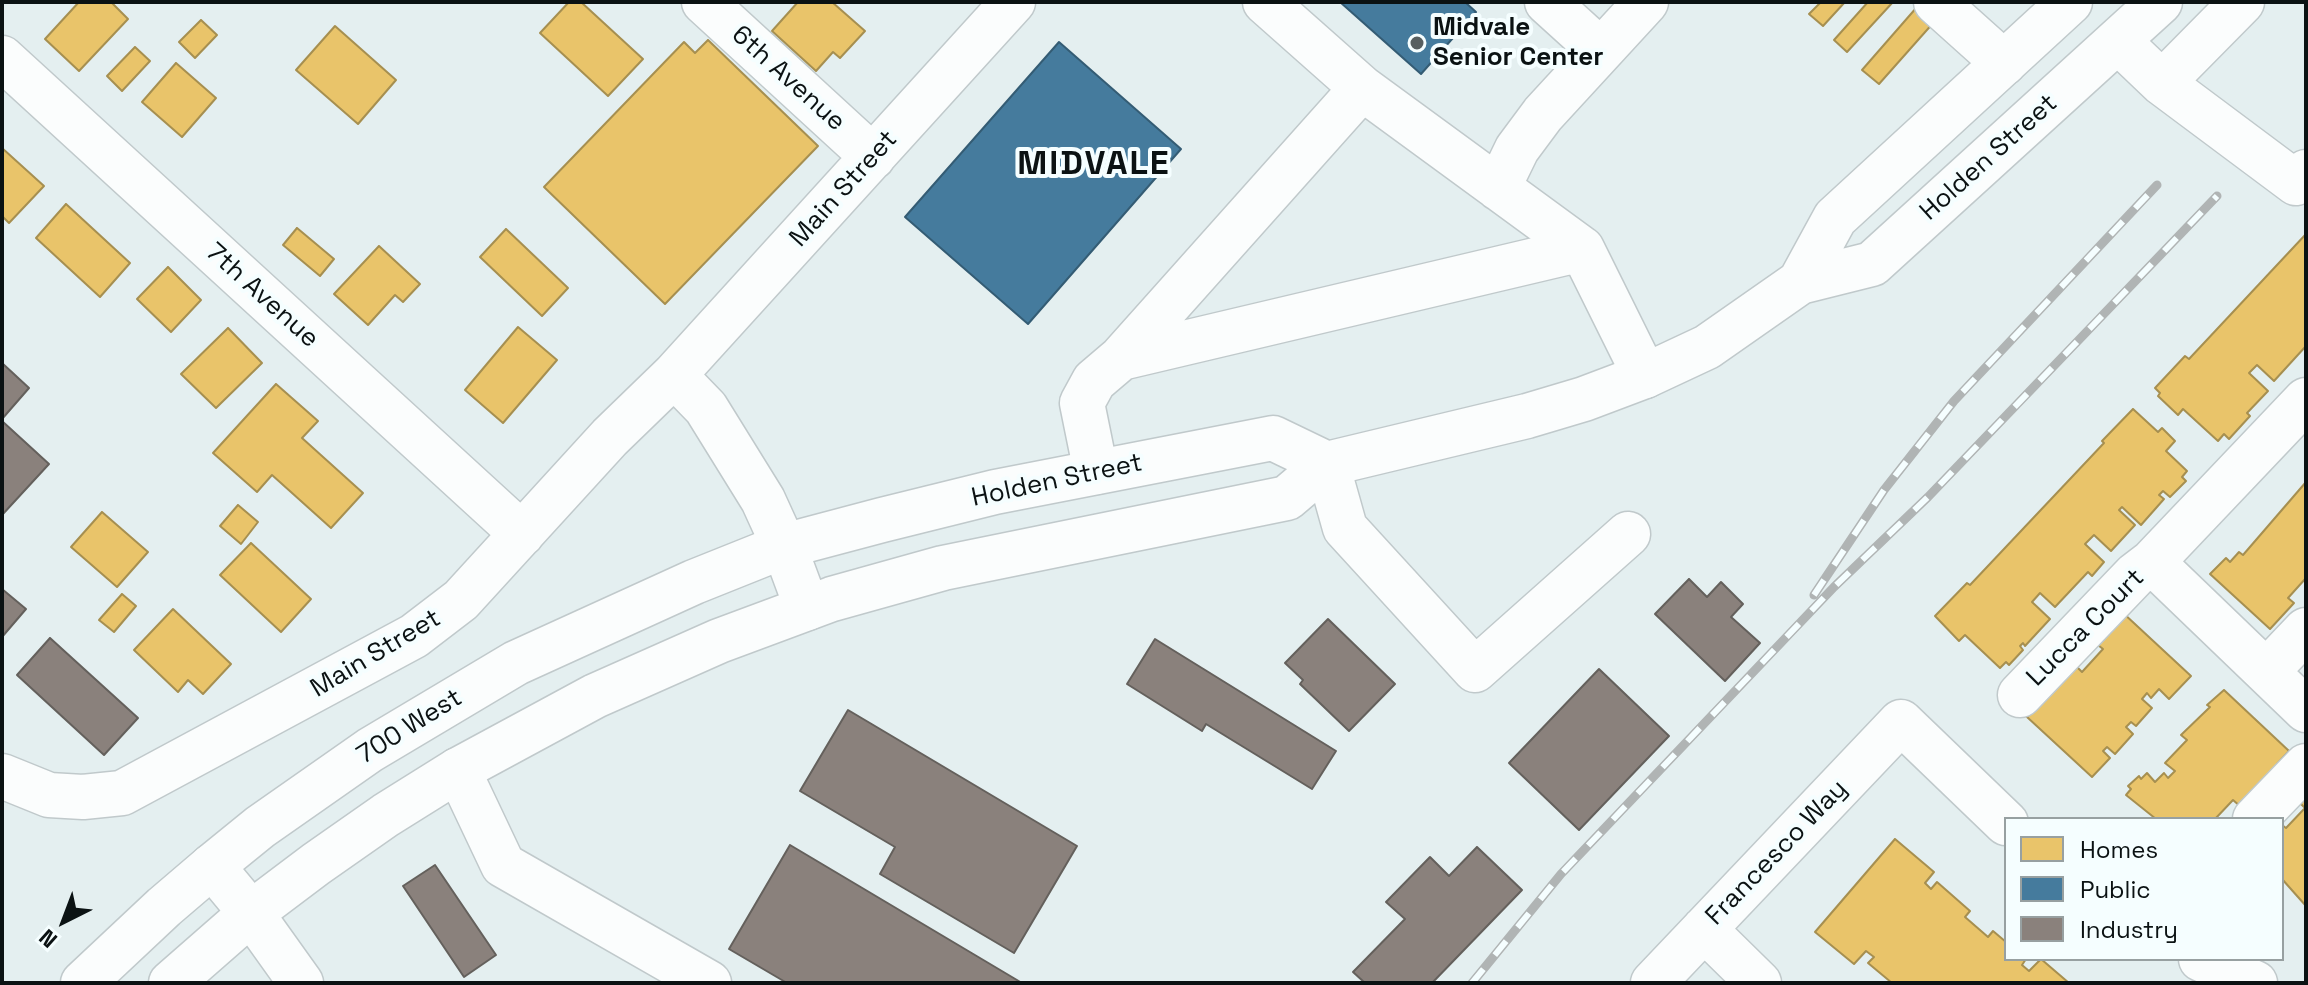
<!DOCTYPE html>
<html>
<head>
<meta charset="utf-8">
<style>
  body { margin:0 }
  #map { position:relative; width:2308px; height:985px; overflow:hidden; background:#e4eff0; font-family:"Space Grotesk",sans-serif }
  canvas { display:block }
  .frame { position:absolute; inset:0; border:4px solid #0b1213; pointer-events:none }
  .legend { position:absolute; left:2004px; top:817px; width:280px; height:144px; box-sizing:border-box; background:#f5feff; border:2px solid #97a0a1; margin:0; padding:10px 14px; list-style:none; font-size:24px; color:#0b1213 }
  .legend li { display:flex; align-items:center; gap:16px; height:40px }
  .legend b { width:40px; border:2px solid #97a0a1 }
  .north { position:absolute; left:24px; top:881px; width:80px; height:80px; -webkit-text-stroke:6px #f5feff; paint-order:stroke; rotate:222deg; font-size:22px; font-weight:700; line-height:32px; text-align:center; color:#0b1213 }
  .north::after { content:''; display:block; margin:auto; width:28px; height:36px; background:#0b1213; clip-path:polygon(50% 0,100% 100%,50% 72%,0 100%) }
</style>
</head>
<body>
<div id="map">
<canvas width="2308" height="985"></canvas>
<div class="frame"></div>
<ul class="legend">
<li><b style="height:22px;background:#e9c46a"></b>Homes</li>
<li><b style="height:22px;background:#457b9d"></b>Public</li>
<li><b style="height:22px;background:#8a817c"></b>Industry</li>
</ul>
<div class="north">N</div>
</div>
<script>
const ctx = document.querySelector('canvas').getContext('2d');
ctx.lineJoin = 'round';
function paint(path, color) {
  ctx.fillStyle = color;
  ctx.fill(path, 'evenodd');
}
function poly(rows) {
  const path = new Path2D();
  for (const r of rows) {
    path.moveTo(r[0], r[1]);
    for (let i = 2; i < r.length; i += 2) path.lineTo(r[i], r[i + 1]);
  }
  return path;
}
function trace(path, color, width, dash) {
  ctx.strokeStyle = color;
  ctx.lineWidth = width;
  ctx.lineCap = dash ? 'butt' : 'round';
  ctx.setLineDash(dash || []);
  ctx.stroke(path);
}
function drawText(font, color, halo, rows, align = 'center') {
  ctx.font = font + ' "Space Grotesk",sans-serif';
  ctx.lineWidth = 8;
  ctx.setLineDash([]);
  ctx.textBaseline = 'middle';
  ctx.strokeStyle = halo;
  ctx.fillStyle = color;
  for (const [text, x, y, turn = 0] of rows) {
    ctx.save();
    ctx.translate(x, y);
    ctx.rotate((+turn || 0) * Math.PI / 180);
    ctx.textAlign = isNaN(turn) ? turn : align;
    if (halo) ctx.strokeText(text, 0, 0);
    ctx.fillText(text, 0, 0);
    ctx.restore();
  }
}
const homes = poly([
  [79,2,111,2,128,19,79,71,45,39,79,2],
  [569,2,581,2,643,59,608,96,540,33,569,2],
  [798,2,832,2,865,31,840,58,833,52,816,71,772,31,798,2],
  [1821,2,1845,2,1823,26,1809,14,1821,2],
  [1868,2,1893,2,1847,52,1834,40,1868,2],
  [1917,7,1934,22,1879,84,1862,70,1917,7],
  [201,20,217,35,195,58,179,42,201,20],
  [335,26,396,80,358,124,296,70,335,26],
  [708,40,818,146,665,304,544,187,684,42,695,53,708,40],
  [135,47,150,61,122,91,107,76,135,47],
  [176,63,216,98,182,137,142,102,176,63],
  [2,148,44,186,9,223,2,216,2,148],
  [66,204,130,263,100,297,36,238,66,204],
  [297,228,334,259,320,276,283,245,297,228],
  [506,229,568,288,542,316,480,257,506,229],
  [2306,234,2306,346,2274,381,2257,365,2249,373,2268,391,2247,413,2250,416,2229,439,2224,434,2218,441,2183,409,2178,415,2158,396,2160,393,2155,388,2185,356,2189,359,2306,234],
  [379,246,420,284,403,302,395,295,368,325,334,294,379,246],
  [168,267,201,300,171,332,137,299,168,267],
  [518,327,557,360,503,423,465,390,518,327],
  [228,328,262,363,216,408,181,374,228,328],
  [276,384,318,421,302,438,363,493,331,528,272,475,257,492,213,453,276,384],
  [2133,409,2158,432,2162,428,2175,441,2166,451,2187,471,2182,477,2186,481,2170,497,2163,491,2159,495,2164,499,2141,525,2122,507,2119,510,2135,525,2111,551,2094,535,2085,544,2104,562,2092,576,2088,572,2055,607,2040,593,2032,602,2050,619,2025,646,2023,643,2020,646,2023,650,2009,665,2006,662,2000,668,1965,635,1959,641,1935,616,1967,583,1970,585,2104,443,2102,441,2133,409],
  [2306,482,2306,578,2288,598,2294,603,2270,629,2210,574,2226,558,2230,562,2239,552,2243,555,2306,482],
  [238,505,258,522,241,544,220,526,238,505],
  [102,512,148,552,117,587,71,547,102,512],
  [251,543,311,599,281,632,220,575,251,543],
  [122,594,136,606,114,632,99,620,122,594],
  [173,609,231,664,203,694,188,680,178,692,134,650,173,609],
  [2122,612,2191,676,2169,699,2159,689,2151,698,2147,693,2142,699,2152,708,2136,726,2131,722,2126,727,2133,734,2115,754,2107,747,2103,751,2110,758,2092,777,2027,717,2075,665,2082,672,2103,649,2094,642,2122,612],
  [2224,690,2289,751,2277,764,2279,766,2241,807,2233,800,2215,819,2156,819,2126,795,2131,789,2128,786,2139,776,2141,779,2147,773,2155,782,2164,773,2168,778,2175,771,2165,763,2187,740,2181,735,2210,707,2207,705,2224,690],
  [2306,791,2306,906,2282,879,2282,825,2286,828,2305,808,2297,800,2306,791],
  [1895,839,1934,872,1925,883,1931,889,1937,882,1970,911,1965,917,1988,937,1993,931,2006,942,2006,959,2026,959,2022,965,2029,971,2041,959,2069,983,1892,983,1868,963,1874,957,1866,951,1854,964,1815,932,1895,839]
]);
const public = poly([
  [1340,2,1465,2,1476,12,1421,74,1340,2],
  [1059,42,1181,149,1028,324,905,217,1059,42]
]);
const industry = poly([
  [2,363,29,388,2,419,2,363],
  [2,421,49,464,2,515,2,421],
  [1689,579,1707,597,1721,582,1743,604,1731,617,1760,643,1725,681,1655,614,1689,579],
  [2,589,26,609,2,637,2,589],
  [1328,619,1395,684,1349,731,1300,684,1303,680,1285,663,1328,619],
  [50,638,138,718,104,755,17,675,50,638],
  [1155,639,1336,751,1312,789,1206,724,1202,731,1127,684,1155,639],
  [1599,669,1669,736,1579,830,1509,763,1599,669],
  [848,710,1077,846,1014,953,880,874,895,847,800,791,848,710],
  [790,845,1022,983,787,983,729,949,790,845],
  [1477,847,1522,890,1432,983,1365,983,1353,972,1405,919,1386,902,1430,857,1449,876,1477,847],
  [435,865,496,955,464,977,403,886,435,865]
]);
const minor = poly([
  [704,2,873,157],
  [1265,2,1362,88],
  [1547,2,1601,51],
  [1936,2,2004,63],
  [2118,41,2162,83,2296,183,2306,172],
  [2,58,522,534],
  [2162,83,2242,2],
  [1498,188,1517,149,1543,114,1646,2],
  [1121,358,1362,88,1582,249],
  [674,375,706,408,763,500,784,546,807,608],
  [1327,464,1345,528,1475,670,1628,534],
  [1096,472,1082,403,1094,381,1121,358,1582,249,1645,376],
  [2152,562,2306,710],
  [2267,671,2306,630],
  [2020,695,2135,575,2152,562,2306,400],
  [458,770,503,865,709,983],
  [2,776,49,795,83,797,122,793,414,636,461,600,610,437,674,375,1013,2],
  [2255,819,2306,766],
  [212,866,251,913,301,983],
  [1704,929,1759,983],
  [2201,959,2255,983],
  [1653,983,1901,722,2006,823]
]);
const major = poly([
  [1800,282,1835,218,2070,2],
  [83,983,164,907,212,866,260,827,370,750,516,663,694,582,784,546,882,520,995,492,1273,438,1327,464],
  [171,983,251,913,316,864,386,815,458,770,595,696,719,641,832,599,943,568,1287,498,1327,464,1527,416,1584,399,1645,376,1707,347,1800,282,1872,264,2160,2]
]);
const rail = poly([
  [1814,595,1884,490,1954,401,2157,185],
  [1472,983,1561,874,1834,587,1928,497,2217,196]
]);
const markers = [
  [1417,43,8,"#575f60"]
];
const poiNames = [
  ["Midvale",1433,28],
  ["Senior Center",1433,58]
];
const streetNames = [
  ["6th Avenue",788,79,42],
  ["Holden Street",1989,158,-42],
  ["Main Street",844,189,-48],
  ["7th Avenue",262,296,42],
  ["Holden Street",1057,481,-12],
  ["Lucca Court",2086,628,-45],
  ["Main Street",376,654,-31],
  ["700 West",410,727,-32],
  ["Francesco Way",1777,853,-46]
];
const districtNames = [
  ["MIDVALE",1094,165]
];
paint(homes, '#e9c46a');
trace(homes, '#a68f50', 2);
paint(public, '#457b9d');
trace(public, '#345c74', 2);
paint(industry, '#8a817c');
trace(industry, '#64605c', 2);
trace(minor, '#c0c9cb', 47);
trace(major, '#c0c9cb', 47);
trace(minor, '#fbfdfd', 44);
trace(major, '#fbfdfd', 44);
trace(rail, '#b0b4b4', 9);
trace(rail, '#f5feff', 6, [18]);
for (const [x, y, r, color] of markers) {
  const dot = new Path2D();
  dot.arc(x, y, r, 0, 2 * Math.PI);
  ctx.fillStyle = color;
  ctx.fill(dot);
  trace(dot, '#f5feff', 3);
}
drawText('bold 26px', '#0b1213', '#f5feff', poiNames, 'left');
drawText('26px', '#0b1213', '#f5feff', streetNames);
ctx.letterSpacing = '2px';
drawText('bold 34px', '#0b1213', '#f5feff', districtNames);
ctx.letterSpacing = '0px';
</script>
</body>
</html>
